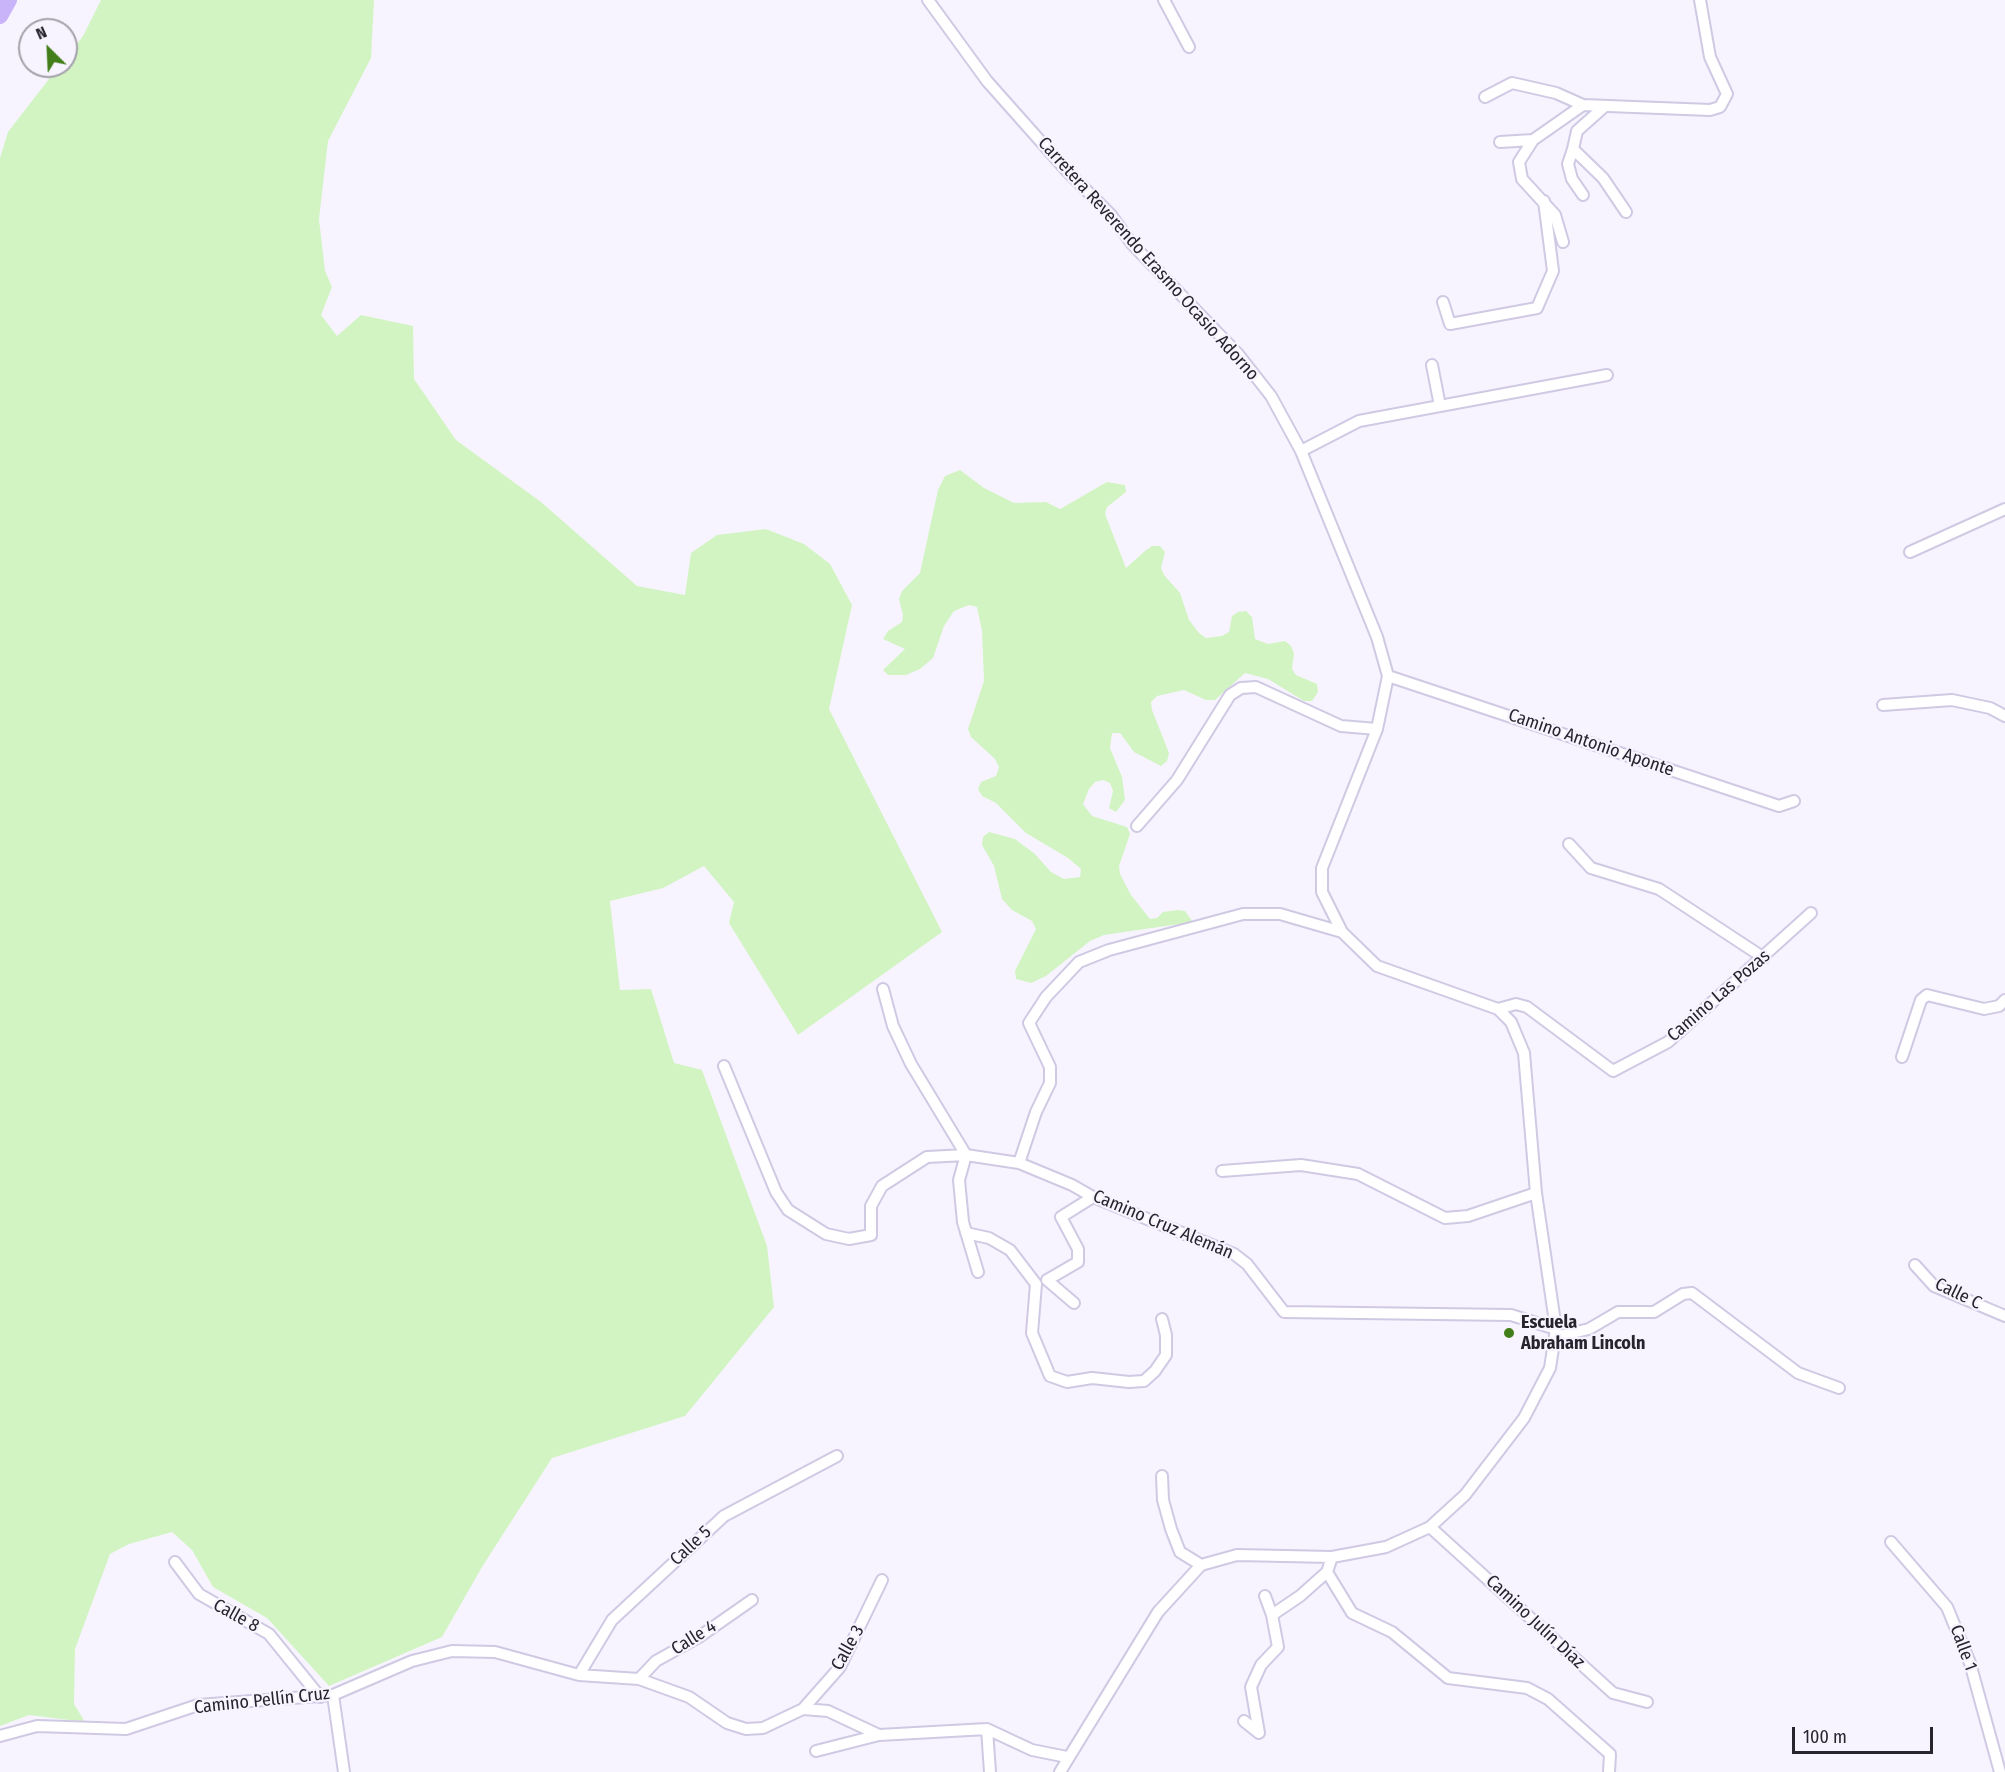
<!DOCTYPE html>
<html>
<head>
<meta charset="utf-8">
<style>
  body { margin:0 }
  #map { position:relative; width:2005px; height:1772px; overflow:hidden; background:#f7f4ff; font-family:"Fira Sans Condensed",sans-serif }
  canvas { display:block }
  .north { position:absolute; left:18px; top:18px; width:60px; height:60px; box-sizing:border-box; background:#f7f4ff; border:2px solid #a4a1ab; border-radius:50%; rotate:336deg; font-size:16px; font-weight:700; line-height:24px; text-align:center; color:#27242e }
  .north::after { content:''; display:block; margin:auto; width:21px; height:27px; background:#427e19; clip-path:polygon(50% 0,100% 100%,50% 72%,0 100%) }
  .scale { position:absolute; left:1792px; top:1727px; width:141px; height:27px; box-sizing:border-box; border:3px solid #27242e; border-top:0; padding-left:8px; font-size:18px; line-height:21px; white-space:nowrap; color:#27242e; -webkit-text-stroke:4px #f7f4ff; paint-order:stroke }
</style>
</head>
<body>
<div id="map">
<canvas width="2005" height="1772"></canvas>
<div class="north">N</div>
<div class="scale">100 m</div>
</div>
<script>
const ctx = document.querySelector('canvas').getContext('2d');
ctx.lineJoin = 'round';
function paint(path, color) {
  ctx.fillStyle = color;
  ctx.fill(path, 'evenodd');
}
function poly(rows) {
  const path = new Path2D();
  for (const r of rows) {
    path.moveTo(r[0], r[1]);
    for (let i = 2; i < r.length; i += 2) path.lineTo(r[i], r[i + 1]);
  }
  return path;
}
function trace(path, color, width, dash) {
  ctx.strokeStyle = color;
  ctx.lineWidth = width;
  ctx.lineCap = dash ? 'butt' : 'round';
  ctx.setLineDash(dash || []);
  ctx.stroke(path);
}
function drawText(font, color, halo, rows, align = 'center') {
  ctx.font = font + ' "Fira Sans Condensed",sans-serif';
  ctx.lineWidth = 4.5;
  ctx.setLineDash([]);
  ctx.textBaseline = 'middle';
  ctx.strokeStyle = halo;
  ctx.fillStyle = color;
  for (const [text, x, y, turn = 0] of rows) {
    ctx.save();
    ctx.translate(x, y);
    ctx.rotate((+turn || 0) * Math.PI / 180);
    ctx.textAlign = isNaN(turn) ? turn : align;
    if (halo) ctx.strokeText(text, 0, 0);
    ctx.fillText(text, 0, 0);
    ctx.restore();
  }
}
const green = poly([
  [101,0,374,0,371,58,328,141,319,219,325,271,332,287,321,315,337,336,361,315,413,326,414,379,456,440,541,502,637,586,685,595,691,553,717,535,766,529,804,544,830,564,852,605,829,709,942,932,798,1035,729,923,734,902,704,866,663,888,610,901,620,990,651,989,674,1063,702,1070,767,1246,774,1307,685,1416,552,1458,482,1567,442,1637,329,1686,267,1618,213,1587,192,1550,172,1532,129,1544,110,1554,75,1649,74,1704,85,1722,29,1715,0,1726,0,158,8,132,59,66,66,66,66,58,83,36],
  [960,470,984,488,1014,503,1046,502,1060,509,1107,482,1125,485,1126,492,1107,507,1105,514,1126,568,1145,551,1152,546,1160,546,1165,552,1161,568,1164,575,1180,593,1189,620,1199,633,1206,638,1222,636,1229,632,1232,616,1238,612,1246,611,1252,617,1255,639,1268,644,1285,641,1291,646,1294,653,1292,669,1296,675,1317,684,1318,692,1312,701,1304,701,1268,679,1245,673,1215,700,1206,700,1184,690,1157,696,1151,702,1152,710,1169,753,1167,761,1161,766,1134,752,1120,733,1112,733,1110,748,1122,777,1125,800,1116,812,1109,808,1113,791,1110,783,1103,780,1095,782,1089,789,1083,804,1092,816,1127,827,1130,834,1119,866,1120,874,1131,895,1150,919,1157,918,1163,912,1177,910,1185,911,1193,922,1104,935,1090,941,1046,976,1031,983,1016,979,1015,971,1036,929,1032,921,1012,910,1002,899,994,866,982,845,983,837,989,832,1015,839,1035,854,1051,872,1064,879,1080,877,1081,869,1068,858,1026,833,996,803,982,796,978,789,981,782,996,776,999,767,995,759,971,737,968,729,984,681,982,631,977,607,969,605,954,611,944,626,933,658,920,669,906,675,888,675,883,670,905,649,883,639,888,631,902,622,903,615,899,599,902,591,920,573,938,490,945,476]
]);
const river = poly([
  [0,16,9,0]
]);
const minor = poly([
  [928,0,987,81,1066,170,1111,215,1132,244,1238,354,1271,396,1301,451,1377,637,1388,676,1377,729,1322,868,1322,892,1342,932,1377,966,1498,1009,1511,1022,1524,1053,1536,1193,1556,1329,1550,1368,1524,1418,1465,1495,1430,1527,1386,1547,1332,1557,1237,1555,1201,1565,1158,1612,1060,1772],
  [1164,0,1189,47],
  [1485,97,1512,83,1556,93,1583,105],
  [1605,106,1577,131,1573,149,1603,178,1626,212],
  [1500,142,1533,140],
  [1573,149,1568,164,1572,179,1583,195],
  [1563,242,1555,215,1522,179,1519,162,1533,140,1583,105,1710,110,1720,107,1727,94,1710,57,1700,0],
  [1443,302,1450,324,1537,308,1553,271,1544,201],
  [1432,365,1440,406],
  [1301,451,1359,421,1607,375],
  [1910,552,2005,509],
  [1388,676,1779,806,1794,801],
  [1883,705,1952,700,1990,708,2005,716],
  [1137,826,1177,780,1230,695,1241,688,1256,687,1341,726,1377,729],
  [1569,844,1591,868,1659,889,1764,958],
  [883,989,893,1026,911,1064,966,1155,959,1180,963,1222,978,1272],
  [1498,1009,1516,1004,1527,1007,1613,1071,1668,1042,1811,913],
  [1902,1057,1921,1000,1927,995,1984,1009,1999,1006,2005,1000],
  [724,1066,776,1192,788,1210,826,1234,849,1239,871,1235,871,1206,882,1186,927,1157,966,1155,1019,1163,1072,1185,1093,1197,1234,1254,1247,1264,1284,1312,1511,1315,1556,1329],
  [1019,1163,1036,1112,1050,1083,1050,1067,1029,1023,1046,997,1079,962,1109,950,1243,914,1280,914,1342,932],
  [1222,1171,1301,1165,1358,1174,1445,1218,1468,1216,1536,1193],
  [966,1233,989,1238,1010,1250,1036,1284,1032,1333,1050,1376,1067,1382,1092,1378,1129,1382,1144,1381,1155,1371,1166,1355,1166,1335,1162,1319],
  [1915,1265,1934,1286,2005,1316],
  [1074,1303,1047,1280,1078,1262,1078,1249,1061,1217,1093,1197],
  [1555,1337,1589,1329,1618,1312,1654,1312,1683,1294,1692,1293,1798,1373,1839,1388],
  [1162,1476,1163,1500,1171,1529,1180,1552,1201,1565],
  [1430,1527,1613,1693,1647,1702],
  [1891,1542,1947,1607,1970,1663,2000,1772],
  [1332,1557,1327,1572,1352,1613,1392,1632,1448,1678,1527,1688,1548,1699,1610,1754,1609,1772],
  [175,1562,199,1594,269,1634,320,1697],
  [1265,1596,1272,1615],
  [579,1675,612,1620,724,1516,837,1456],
  [639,1679,656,1661,699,1637,752,1600],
  [333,1695,344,1772],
  [803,1709,840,1667,882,1580],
  [1244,1721,1259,1733,1251,1687,1261,1665,1278,1647,1272,1615,1300,1596,1327,1572],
  [987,1729,990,1772],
  [0,1736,37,1726,126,1729,198,1705,333,1695,412,1661,452,1651,495,1652,579,1675,639,1679,689,1697,727,1723,746,1729,763,1728,803,1709,828,1711,879,1735,987,1729,1032,1750,1067,1757],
  [816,1751,879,1735]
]);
const markers = [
  [1509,1333,6,"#427e19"]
];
const streetNames = [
  ["Carretera Reverendo Erasmo Ocasio Adorno",1148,259,48],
  ["Camino Antonio Aponte",1591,743,19],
  ["Camino Las Pozas",1719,996,-41],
  ["Camino Cruz Alemán",1163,1225,23],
  ["Calle C",1958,1294,26],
  ["Calle 5",691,1546,-43],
  ["Calle 8",236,1616,29],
  ["Camino Julín Díaz",1535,1622,43],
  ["Calle 4",694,1638,-32],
  ["Calle 3",848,1648,-61],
  ["Calle 1",1963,1648,70],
  ["Camino Pellín Cruz",262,1701,-6]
];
const poiNames = [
  ["Escuela",1521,1323],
  ["Abraham Lincoln",1521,1344]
];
paint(green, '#d2f4c2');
trace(river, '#c9b4f9', 16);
trace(minor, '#d0c9e3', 14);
trace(minor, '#fff', 10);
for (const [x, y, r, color] of markers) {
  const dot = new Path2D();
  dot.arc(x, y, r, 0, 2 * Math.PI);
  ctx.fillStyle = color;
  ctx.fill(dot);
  trace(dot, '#f7f4ff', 2);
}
drawText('18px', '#27242e', '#f7f4ff', streetNames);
drawText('bold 18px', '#27242e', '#f7f4ff', poiNames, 'left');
</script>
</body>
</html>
